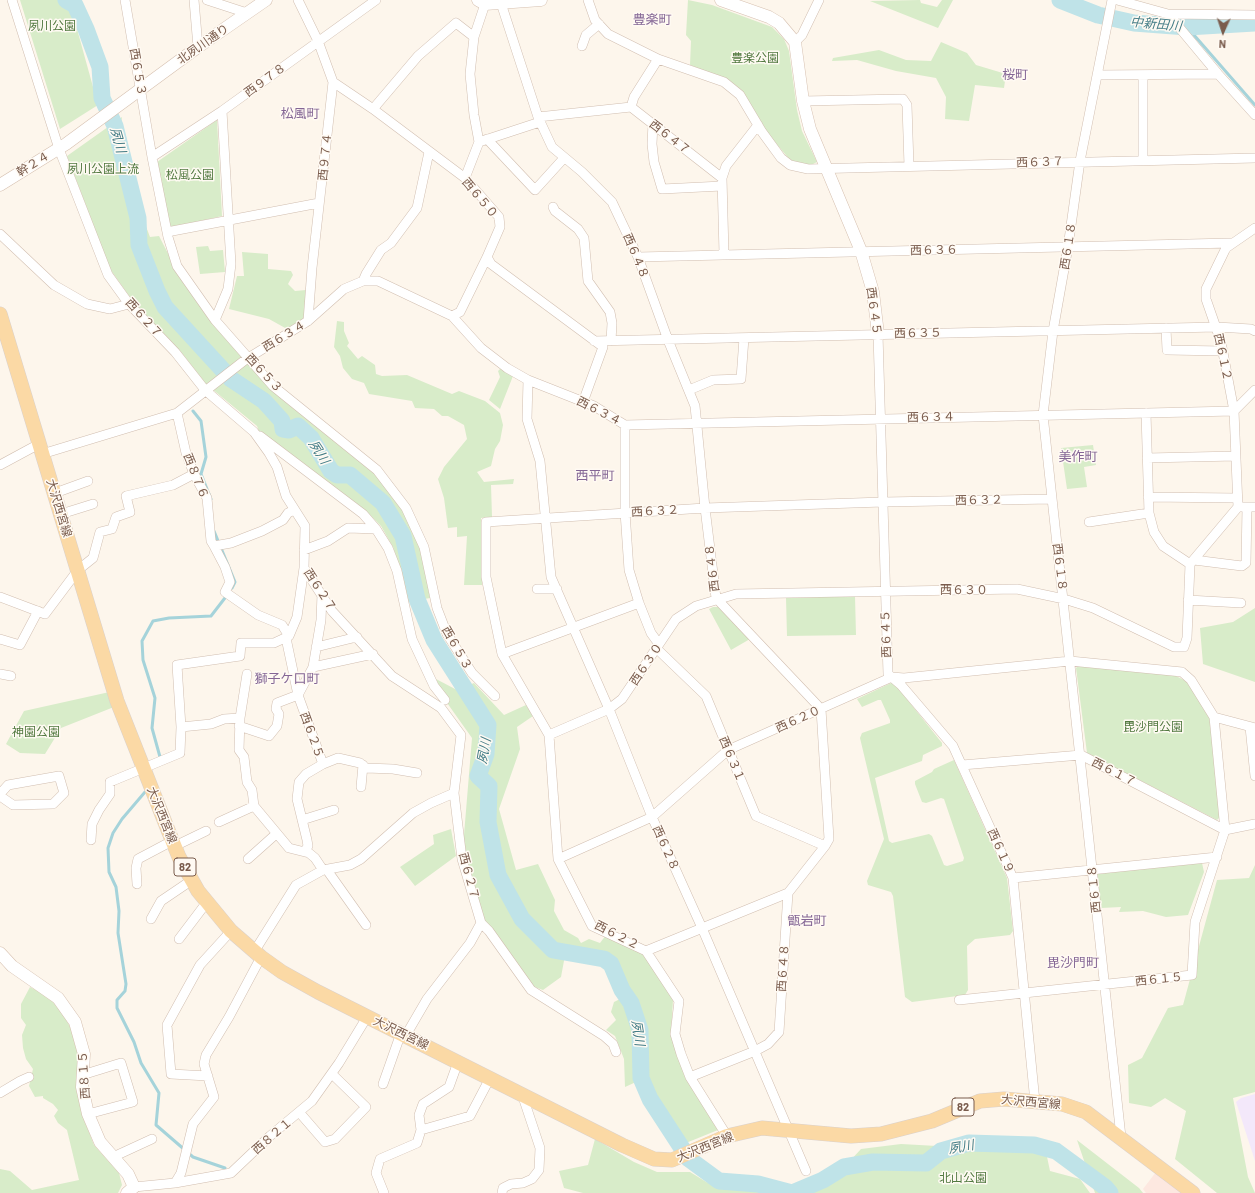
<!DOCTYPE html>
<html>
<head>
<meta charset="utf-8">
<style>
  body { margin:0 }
  #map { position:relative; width:1255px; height:1193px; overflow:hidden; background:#fdf6ec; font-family:Barlow,sans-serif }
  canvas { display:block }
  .north { position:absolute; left:1203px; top:12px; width:40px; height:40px; -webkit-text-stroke:3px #fffaf3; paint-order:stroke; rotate:183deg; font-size:11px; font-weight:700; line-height:16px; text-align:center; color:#7a5c4d }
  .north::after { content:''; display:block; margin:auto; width:14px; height:18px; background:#7a5c4d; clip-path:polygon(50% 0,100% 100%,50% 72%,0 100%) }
</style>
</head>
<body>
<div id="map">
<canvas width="1255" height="1193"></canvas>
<div class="north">N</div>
</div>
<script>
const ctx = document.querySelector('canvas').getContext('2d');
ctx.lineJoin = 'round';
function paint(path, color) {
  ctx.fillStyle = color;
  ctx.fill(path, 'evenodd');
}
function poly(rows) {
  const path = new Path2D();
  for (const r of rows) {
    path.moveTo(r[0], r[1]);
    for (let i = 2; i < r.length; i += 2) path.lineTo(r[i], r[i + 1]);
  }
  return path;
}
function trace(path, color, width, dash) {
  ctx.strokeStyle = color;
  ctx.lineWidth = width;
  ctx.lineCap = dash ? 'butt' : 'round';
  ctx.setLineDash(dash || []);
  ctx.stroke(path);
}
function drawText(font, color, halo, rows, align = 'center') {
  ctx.font = font + ' Barlow,"Noto Sans JP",sans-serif';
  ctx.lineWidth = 3;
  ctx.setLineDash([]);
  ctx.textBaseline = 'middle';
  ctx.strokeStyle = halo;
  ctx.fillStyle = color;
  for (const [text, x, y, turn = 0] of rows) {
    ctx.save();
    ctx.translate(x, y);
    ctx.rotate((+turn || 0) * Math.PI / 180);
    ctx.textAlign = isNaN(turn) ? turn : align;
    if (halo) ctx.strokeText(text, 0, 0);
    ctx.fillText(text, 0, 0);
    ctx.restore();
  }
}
const commercial = poly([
  [1156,1172,1183,1193,1146,1193,1143,1189]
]);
const education = poly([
  [1255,1094,1255,1161,1236,1102,1241,1098]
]);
const green = poly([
  [20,0,69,0,98,105,60,129],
  [688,0,712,5,772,27,784,39,789,51,797,110,802,131,817,162,809,166,791,161,762,127,746,97,730,81,690,65,691,41,686,35],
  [920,0,921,3,937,7,942,0,953,0,938,28,870,1],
  [941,42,967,53,976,65,1006,74,1004,88,975,85,969,121,945,119,946,97,936,78,896,71,857,60,832,61,833,58,879,50,906,60,931,61],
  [122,117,121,126,127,151,135,168,133,175,142,216,150,237,159,236,175,267,271,386,374,472,402,510,421,550,430,598,408,602,401,572,393,547,381,526,366,511,259,431,257,426,206,384,181,352,132,300,110,269,67,156],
  [217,120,222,216,170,228,157,162],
  [208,246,210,251,223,250,225,272,200,274,196,247],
  [242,252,268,254,268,269,291,271,293,275,288,284,295,291,306,290,304,320,287,329,269,319,229,309,237,276,244,276],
  [337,321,344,322,344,331,349,343,347,346,358,359,362,356,375,365,376,374,382,376,407,375,452,394,459,391,485,401,500,413,503,425,500,441,495,449,491,466,477,472,484,482,514,479,513,484,491,485,492,517,481,518,482,585,464,585,467,536,457,537,457,527,448,528,444,498,438,479,444,467,467,439,464,425,448,416,442,416,434,409,415,408,412,401,369,394,364,383,352,379,343,368,340,356,334,347],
  [501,368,513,376,500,409,489,400,500,377,498,371],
  [1093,445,1096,465,1084,467,1087,487,1067,489,1061,448],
  [855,596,856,635,787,636,786,598],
  [713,607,720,607,750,639,731,650,709,609],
  [1255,608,1255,682,1203,664,1200,628,1233,622],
  [1079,665,1174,675,1186,681,1210,716,1221,816,1217,820,1087,753,1076,668],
  [436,679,457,690,474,683,504,715,526,705,533,716,517,727,520,749,499,809,516,870,538,864,555,900,554,911,564,930,578,938,581,943,589,939,600,943,606,935,643,954,673,1000,671,1034,686,1078,718,1130,676,1147,636,1082,625,1087,624,1059,615,1036,606,1030,616,1020,611,1012,614,1002,622,998,626,981,616,962,566,950,561,977,543,990,532,986,481,923,462,859,472,738,445,700],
  [891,683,894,683,942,743,942,746,923,755,922,761,875,778,889,841,892,843,929,834,932,836,944,865,947,866,963,861,964,858,944,799,941,798,926,803,922,802,915,784,915,781,932,772,934,769,954,760,1007,878,1013,931,1010,935,975,939,967,946,968,990,965,995,912,1002,905,997,893,896,891,892,868,885,867,881,884,839,860,738,862,733,890,723,890,720,881,700,878,700,862,707,857,699],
  [114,691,119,705,61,728,45,754,20,753,6,744,24,711],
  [451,829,456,856,415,886,400,867,434,844,433,835],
  [1202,863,1204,872,1188,915,1166,917,1143,911,1119,912,1121,907,1101,908,1096,874],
  [1255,865,1255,1092,1233,1098,1248,1177,1255,1193,1217,1193,1175,1159,1186,1111,1165,1098,1151,1107,1129,1103,1128,1065,1142,1058,1168,1008,1183,1005,1217,880,1249,878],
  [30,987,48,996,65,1017,72,1031,78,1045,80,1104,83,1117,94,1145,119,1173,122,1185,118,1193,0,1193,0,1169,10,1171,32,1190,79,1180,67,1130,58,1123,54,1116,58,1110,53,1104,43,1098,43,1096,35,1097,29,1086,33,1069,26,1059,23,1048,22,1035,26,1025,21,1018,21,1004],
  [595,1139,634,1162,657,1172,690,1172,708,1183,755,1192,835,1177,861,1149,901,1144,1046,1152,1050,1171,1080,1179,1090,1193,583,1193,564,1188,559,1171,588,1165],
  [1077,1140,1139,1188,1143,1193,1095,1193]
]);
const stream = poly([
  [1187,27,1255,105],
  [193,411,201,421,206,457,201,474,211,499],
  [214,531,235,582,232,588],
  [160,757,152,728,155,698,143,660,142,641,153,621,169,618,211,616,228,594],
  [145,792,122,819,113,833,108,848,109,872,116,887,119,911,118,933,126,984,125,991,117,1000,117,1008,134,1042,141,1063,159,1093,156,1125,193,1157,225,1168]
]);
const river = poly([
  [66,0,75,5,86,29,100,67,102,98,115,126,138,218,139,245,157,291,165,307,231,379,264,401,282,421,283,429,289,430,298,426,311,438,331,471,337,475,350,475,383,503,403,536,417,599,434,640,488,725,486,754,478,776,489,786,488,822,498,875,522,919,553,950,604,959,611,964,622,990,631,1003,640,1030,641,1078,650,1099,689,1159,719,1181,758,1184,792,1193,823,1180,844,1167,873,1162,926,1163,941,1151,969,1143,1034,1145,1056,1151,1105,1187,1110,1193],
  [1060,0,1098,15,1134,23,1187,27,1255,23]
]);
const street = poly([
  [12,0,59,149,108,275,129,304,175,352,205,390,254,432,269,453,277,467,286,496,305,526,304,568,332,611,392,676,441,708,461,735,454,793,462,859,481,923,489,931,531,990,604,1036,613,1044,616,1052],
  [125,0,152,157,168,237,177,266,215,320,273,386,377,470,406,508,424,547,437,608,447,634,472,673,495,696],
  [194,0,198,47],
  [207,0,247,13],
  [298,0,318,41,333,82,312,268,308,321],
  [500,0,538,117,552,147,582,172,612,202,638,257,668,340,695,406,705,508,716,598,821,709,829,839,825,846,788,893,779,1032,768,1044,755,1051,690,1077],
  [588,0,595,20,608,34,658,59,634,97,631,107],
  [1112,0,1080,161,1068,247,1053,331,1043,415,1121,1137],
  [1117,0,1168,14,1255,15],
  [1168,14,1218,74,1255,115],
  [795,42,802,35,819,0],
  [582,46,586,35,599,24],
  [658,59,724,82,740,95,762,132,781,158,790,165,808,169,1255,158],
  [1097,75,1218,74],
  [333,82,373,109,465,178,499,217,500,227,487,257,460,312,452,316],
  [803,101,903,99,907,105,909,166],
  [373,109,418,56,456,23,474,37],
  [538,117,631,107,722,178,724,254],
  [653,123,652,144,654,162,662,189,722,186],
  [487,139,535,190,564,158],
  [482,141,540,122],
  [152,157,222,111,376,0],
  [1143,160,1143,75],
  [465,178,479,142,474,115,470,74,474,37,485,4],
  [722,178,726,166,758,125],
  [553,207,555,211,578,229,584,238,588,281,610,312,612,323,611,341],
  [167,232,319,203],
  [0,234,54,285,87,304,110,309,129,304],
  [487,257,491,264,603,347,583,402],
  [638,257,1231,243],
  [363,281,366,274,381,250,391,243,417,208,429,152],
  [215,320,228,289,231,264,222,111],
  [1166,328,1167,350,1223,351],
  [878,334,888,674,901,685,953,746,1013,878,1035,1102],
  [594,341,1217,327,1251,329,1255,331],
  [528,380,527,419,540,461,551,577,609,709,652,817,702,928,806,1171],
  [689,390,713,380,741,379,744,338],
  [177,413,186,453,194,474,207,498,211,541,214,546,231,543,262,531,283,520,288,513,294,510],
  [1146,413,1149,513,1154,532,1163,546,1190,564],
  [625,425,625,512,629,570,639,603,651,633,659,644],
  [260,436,363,514,376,529,388,548,397,571,412,639,434,686,445,700],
  [42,454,177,413,245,360,308,321,344,289,363,281,378,281,452,316,481,348,507,368,528,380,594,406,625,425,1234,411,1255,390],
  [1147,458,1236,456],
  [0,465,39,444],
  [55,493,88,481],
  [1148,497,1237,498],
  [1238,507,1234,411,1221,342,1206,299,1206,289,1226,248,1255,228],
  [61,514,93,504],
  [1089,522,1149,513],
  [214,546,225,567,230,582,225,592,258,615,282,625,289,636],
  [304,550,328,541,348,528,376,529],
  [1194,560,1242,566,1246,563,1247,507],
  [537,589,557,589],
  [0,597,45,614,78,570,93,558,100,532,112,529,116,517,130,512,126,496,173,485,194,474],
  [1188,600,1241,603],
  [0,639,20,645,38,611],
  [316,647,357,637],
  [656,648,706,696,756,816,825,846],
  [502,654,639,603],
  [313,667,373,654],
  [0,674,11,676],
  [247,674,240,718,239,750,244,757,247,782,252,790,254,806,289,848,309,853,315,858,323,870],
  [239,726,269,736,277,726,279,714,276,709,277,703,298,695,286,638],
  [181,727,211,724,224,719,240,718],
  [1250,727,1255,776],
  [549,735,502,654,486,577,486,522,705,508,883,502,1052,499],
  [323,764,338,758,360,763,366,768,393,769,417,773],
  [962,765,1081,755,1225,830,1255,824],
  [361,787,363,765],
  [0,794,8,785,59,776,64,793,53,804,13,805,0,796],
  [302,820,334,810],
  [219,822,254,806],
  [91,840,92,824,99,810,110,794,110,782,180,753,181,727,177,665,240,656,241,643,274,643,289,636,297,617,304,568],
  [175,846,206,831],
  [305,851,308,846,307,840,297,799,299,782,306,774,323,764,298,695,313,667,321,620,322,594],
  [248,859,276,834],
  [558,859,652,817,728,750,892,677,904,678,1070,661,1182,672,1191,680,1214,717,1255,728],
  [327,870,366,925],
  [1013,878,1217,857],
  [137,884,136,868,138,859,172,841],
  [151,919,161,901,192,880],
  [179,939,207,902],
  [646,951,788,893],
  [254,952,296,885,323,870,350,865,361,859,413,813,431,803,454,793],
  [959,1000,1192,975,1195,922,1225,830,1214,717],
  [406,1035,427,999,470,943,481,923],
  [82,1075,121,1063,133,1102,88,1114],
  [208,1076,171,1074,167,1025,200,965,231,931],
  [383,1084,401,1033],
  [0,1093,20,1081,29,1077],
  [299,1112,325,1142,335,1139,366,1107,332,1074],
  [421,1130,470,1116,490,1078],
  [727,1136,690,1077,681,1054,675,1034,679,1001,646,951,592,926,558,859,549,735,609,709,622,699,676,619,696,606,736,594,1017,589,1064,599,1093,608,1174,647,1184,647,1187,638,1190,564,1238,507,1255,507],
  [113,1157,152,1139],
  [175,1183,181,1173,193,1124,214,1097,204,1064,206,1055,229,1017,261,957],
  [134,1187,175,1183,231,1173,270,1136,312,1101,339,1063,367,1017],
  [384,1193,376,1173,380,1159,417,1143,421,1130,419,1115,423,1104,449,1087,458,1062],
  [502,1193,503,1188,511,1184,523,1183,532,1179,539,1170,540,1148,522,1094]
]);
const secondary = poly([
  [478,0,485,4,541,0],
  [721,0,769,17,779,23,795,42,803,101,810,129,861,251,873,292,878,334],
  [0,185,66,144,198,47,266,0],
  [0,953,12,966,58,998,75,1022,84,1054,82,1087,88,1114,100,1142,128,1174,134,1187,127,1193]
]);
const primary = poly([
  [0,314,117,701,168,830,179,857,198,891,231,931,261,957,282,972,318,992,622,1145,654,1159,672,1160,727,1136,762,1128,851,1136,881,1134,932,1121,980,1101,1004,1099,1062,1104,1086,1112,1193,1193]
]);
const shields = [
  [185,867,22],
  [963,1107,22]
];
const shieldNames = [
  ["82",185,867],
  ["82",963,1107]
];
const parkNames = [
  ["夙川公園",52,26],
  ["豊楽公園",755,58],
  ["夙川公園上流",103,169],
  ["松風公園",190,175],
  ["毘沙門公園",1153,727],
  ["神園公園",36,732],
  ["北山公園",963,1178]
];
const streetNames = [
  ["北夙川通り",203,44,-35],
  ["西６５３",138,72,80],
  ["西９７８",265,80,-36],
  ["西６４７",670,137,38],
  ["西９７４",325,157,-84],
  ["西６３７",1040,162,-2],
  ["幹２４",33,164,-31],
  ["西６５０",480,198,50],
  ["西６１８",1068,246,-81],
  ["西６３６",934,250,-1],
  ["西６４８",636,256,67],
  ["西６４５",874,311,82],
  ["西６２７",144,318,48],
  ["西６３５",918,333,-1],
  ["西６３４",284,336,-31],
  ["西６１２",1223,357,78],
  ["西６５３",264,373,47],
  ["西６３４",599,411,27],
  ["西６３４",931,417,-1],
  ["西８７６",196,476,68],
  ["西６３２",979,500,-1],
  ["大沢西宮線",59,508,73],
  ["西６３２",655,511,-3],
  ["西６１８",1060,567,83],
  ["西６４８",712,568,-97],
  ["西６２７",320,590,57],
  ["西６３０",964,590],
  ["西６４５",886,634,-92],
  ["西６５３",457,648,60],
  ["西６３０",646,664,-56],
  ["西６２０",798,719,-24],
  ["西６２５",312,735,70],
  ["西６３１",732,759,67],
  ["西６１７",1114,772,27],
  ["大沢西宮線",162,815,68],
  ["西６２８",666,848,66],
  ["西６１９",1001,851,66],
  ["西６２７",469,876,75],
  ["西６１８",1094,889,-96],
  ["西６２２",617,935,27],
  ["西６４８",783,968,-86],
  ["西６１５",1159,979,-6],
  ["大沢西宮線",401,1033,26],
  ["西８１５",84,1075,-94],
  ["大沢西宮線",1031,1102,5],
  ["西８２１",272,1136,-41],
  ["大沢西宮線",705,1147,-22]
];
const neighbourhoodNames = [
  ["豊楽町",652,20],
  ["桜町",1015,75],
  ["松風町",300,114],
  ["美作町",1078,457],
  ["西平町",595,476],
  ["獅子ケ口町",287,679],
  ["甑岩町",807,921],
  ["毘沙門町",1073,963]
];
const waterNames = [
  ["中新田川",1156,24,5],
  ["夙川",118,140,74],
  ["夙川",319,452,57],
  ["夙川",484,751,-80],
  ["夙川",638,1033,81],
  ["夙川",961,1147,-10]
];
paint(commercial, '#fde8e0');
paint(education, '#f3e8fa');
paint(green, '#d8ecc9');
trace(stream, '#a5d3da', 3);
trace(river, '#bfe3e8', 17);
trace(street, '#d1beb0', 10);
trace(secondary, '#d6c0b0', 13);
trace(primary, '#dad1cd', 15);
trace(street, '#fff', 9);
trace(secondary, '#fff', 12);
trace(primary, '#fbd9a5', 14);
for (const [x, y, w] of shields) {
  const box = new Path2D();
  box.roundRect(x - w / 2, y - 9, w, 18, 3);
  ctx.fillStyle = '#fffaf3';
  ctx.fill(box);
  trace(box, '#7a5c4d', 1);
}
drawText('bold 11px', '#7a5c4d', null, shieldNames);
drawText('12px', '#537a41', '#fffaf3', parkNames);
drawText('12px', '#7a5c4d', '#fffaf3', streetNames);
drawText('13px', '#846695', '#fffaf3', neighbourhoodNames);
drawText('italic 13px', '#437c86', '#fffaf3', waterNames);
</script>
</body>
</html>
